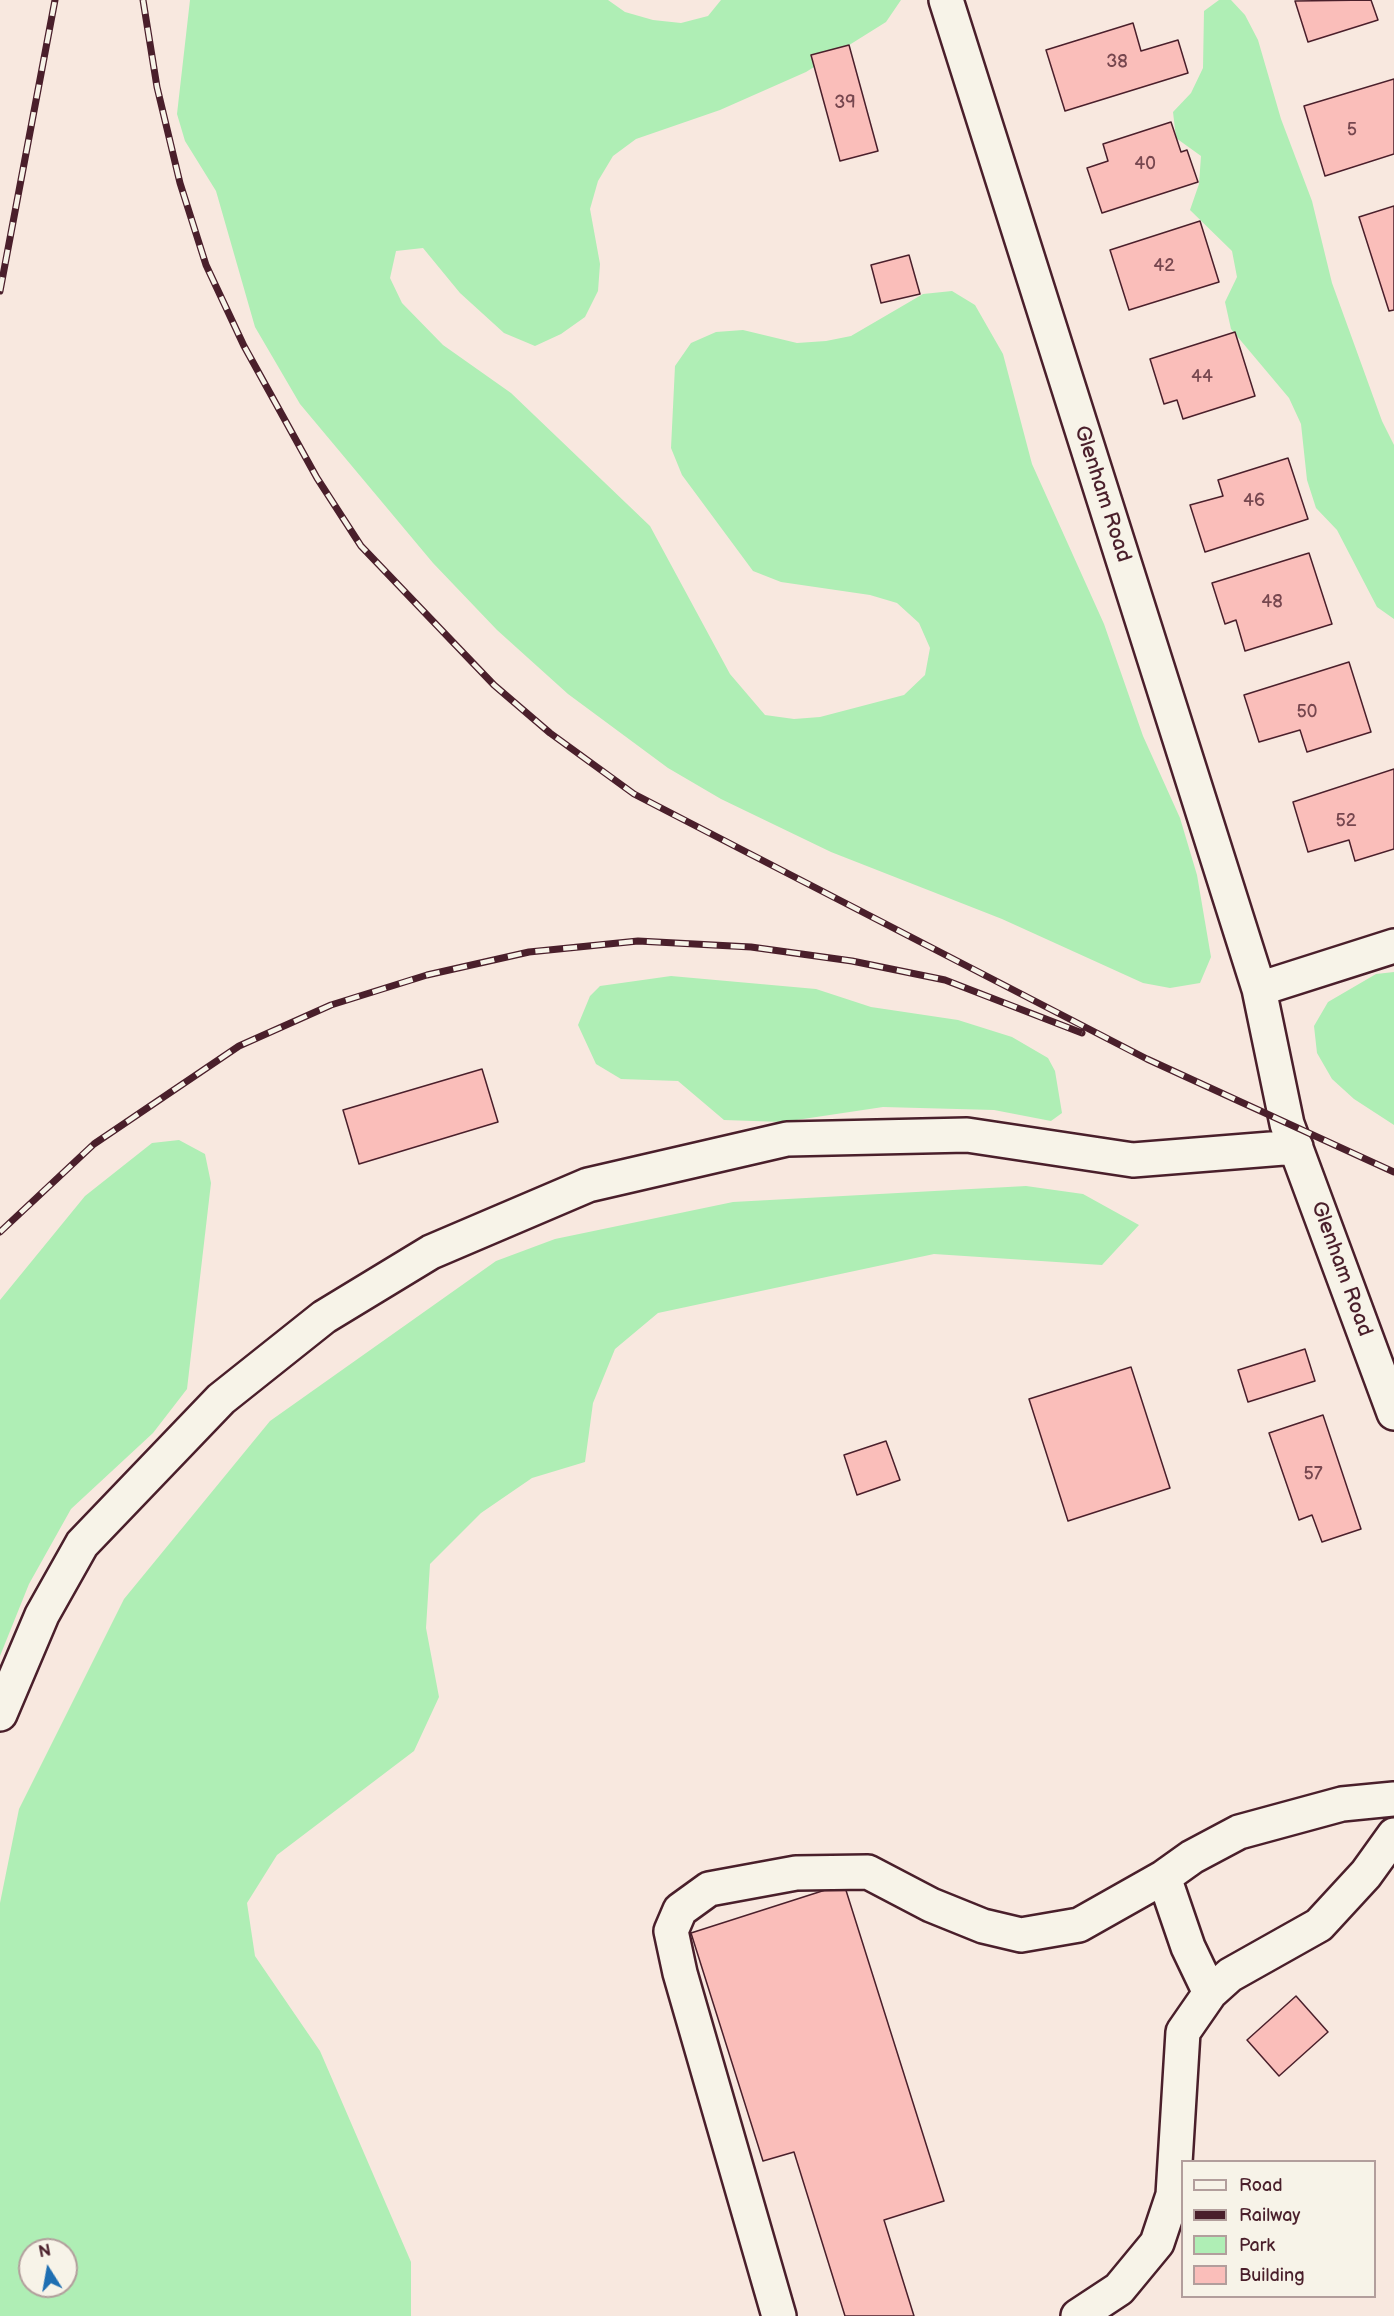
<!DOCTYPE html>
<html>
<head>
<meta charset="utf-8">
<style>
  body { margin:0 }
  #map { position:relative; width:1394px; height:2316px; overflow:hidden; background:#f8e8df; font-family:"Balsamiq Sans",sans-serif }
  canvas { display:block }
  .legend { position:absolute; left:1181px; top:2160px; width:195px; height:138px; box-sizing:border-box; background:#f7f3e8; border:2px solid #b29e9c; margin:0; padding:8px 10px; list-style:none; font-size:18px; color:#4a1f2b }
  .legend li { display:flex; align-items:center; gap:12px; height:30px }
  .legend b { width:30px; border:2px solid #b29e9c }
  .north { position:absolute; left:18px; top:2238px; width:60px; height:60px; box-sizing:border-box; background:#f7f3e8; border:2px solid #b29e9c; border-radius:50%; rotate:349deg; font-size:16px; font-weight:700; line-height:24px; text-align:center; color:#4a1f2b }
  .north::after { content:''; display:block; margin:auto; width:21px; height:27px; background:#1f6fb2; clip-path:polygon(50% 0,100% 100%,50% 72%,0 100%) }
</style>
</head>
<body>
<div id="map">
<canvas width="1394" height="2316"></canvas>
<ul class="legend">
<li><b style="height:8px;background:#f7f3e8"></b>Road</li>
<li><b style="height:8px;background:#4a1f2b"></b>Railway</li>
<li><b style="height:16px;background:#afeeb5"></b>Park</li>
<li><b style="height:16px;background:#fabeba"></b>Building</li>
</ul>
<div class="north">N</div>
</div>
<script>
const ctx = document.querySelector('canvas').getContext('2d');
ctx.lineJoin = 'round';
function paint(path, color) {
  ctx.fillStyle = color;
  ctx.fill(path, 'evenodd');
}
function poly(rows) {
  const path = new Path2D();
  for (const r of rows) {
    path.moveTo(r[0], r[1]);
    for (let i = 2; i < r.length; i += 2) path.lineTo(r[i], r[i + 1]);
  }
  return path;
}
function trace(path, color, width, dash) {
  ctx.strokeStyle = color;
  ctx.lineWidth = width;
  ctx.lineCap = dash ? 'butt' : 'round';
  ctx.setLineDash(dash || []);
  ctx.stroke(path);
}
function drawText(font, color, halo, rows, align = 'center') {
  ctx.font = font + ' "Balsamiq Sans",sans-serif';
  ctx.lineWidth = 6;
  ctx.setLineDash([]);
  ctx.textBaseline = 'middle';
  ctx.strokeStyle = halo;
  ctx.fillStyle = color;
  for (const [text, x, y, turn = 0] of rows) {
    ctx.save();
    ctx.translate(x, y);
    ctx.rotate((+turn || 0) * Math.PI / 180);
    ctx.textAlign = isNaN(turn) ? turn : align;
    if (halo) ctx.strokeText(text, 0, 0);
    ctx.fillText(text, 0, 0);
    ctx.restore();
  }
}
const green = poly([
  [190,0,608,0,625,12,653,20,681,23,708,16,721,0,901,0,886,22,806,72,720,110,636,139,613,156,598,181,590,209,600,264,598,291,585,317,561,334,535,346,504,333,460,293,423,248,396,251,390,278,402,303,443,345,511,393,650,526,730,674,765,715,794,719,820,717,904,695,925,675,930,648,919,623,897,603,870,595,781,582,753,571,682,475,671,448,675,366,691,343,716,332,743,330,797,343,826,341,851,336,923,294,952,291,975,305,1003,354,1032,464,1104,624,1143,736,1180,818,1197,875,1211,957,1200,983,1170,988,1143,983,1002,919,831,852,721,799,668,768,568,694,497,630,433,563,300,404,255,327,216,191,185,141,177,114],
  [1219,0,1231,0,1245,15,1258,40,1281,119,1312,201,1332,283,1382,421,1394,445,1394,619,1377,607,1337,530,1316,508,1307,480,1301,424,1289,398,1231,329,1225,302,1237,277,1232,251,1190,210,1199,184,1201,156,1176,138,1173,112,1191,93,1203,68,1204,11],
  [1394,972,1394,1125,1354,1099,1332,1079,1317,1053,1314,1026,1328,1002,1376,974],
  [671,976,816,989,871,1007,958,1020,1012,1037,1048,1058,1055,1071,1062,1113,1051,1121,994,1110,883,1107,783,1122,724,1120,678,1081,621,1079,596,1064,578,1025,590,996,600,986],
  [179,1140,205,1154,211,1183,187,1389,153,1433,71,1509,29,1584,0,1656,0,1300,85,1196,152,1143],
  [1026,1186,1083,1194,1139,1225,1102,1265,934,1254,658,1313,615,1349,593,1403,585,1462,532,1478,481,1513,430,1564,426,1628,439,1697,414,1751,277,1855,247,1903,255,1956,320,2051,411,2262,411,2316,0,2316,0,1903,19,1809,124,1599,270,1421,496,1261,555,1239,733,1202],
  [30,2250,66,2250,66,2286,30,2286]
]);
const building = poly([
  [1371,0,1378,20,1308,42,1295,1,1371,0],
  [1133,23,1141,51,1178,40,1188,73,1065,111,1046,50,1133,23],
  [849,45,878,151,840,161,811,55,849,45],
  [1394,79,1394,154,1325,176,1304,106,1394,79],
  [1171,122,1181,152,1187,150,1198,182,1102,213,1087,168,1108,161,1103,144,1171,122],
  [1394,206,1394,310,1389,311,1359,217,1394,206],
  [1200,221,1219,282,1129,310,1110,250,1200,221],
  [909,255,920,294,881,303,871,265,909,255],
  [1235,332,1255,396,1183,419,1177,400,1164,404,1150,359,1235,332],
  [1288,458,1308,519,1205,552,1190,505,1223,496,1218,480,1288,458],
  [1309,553,1332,624,1245,651,1236,620,1225,624,1212,583,1309,553],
  [1349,662,1371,732,1307,752,1300,730,1259,742,1244,695,1349,662],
  [1394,769,1394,849,1355,861,1349,840,1308,852,1293,802,1394,769],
  [482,1069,498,1122,359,1164,343,1110,482,1069],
  [1305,1349,1315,1381,1248,1402,1238,1370,1305,1349],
  [1131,1367,1170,1488,1068,1521,1029,1399,1131,1367],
  [1323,1415,1361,1529,1322,1542,1312,1515,1299,1520,1269,1433,1323,1415],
  [886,1441,900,1480,857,1495,844,1455,886,1441],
  [844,1884,944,2201,884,2220,914,2316,845,2316,794,2152,763,2161,691,1933,844,1884],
  [1296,1996,1328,2032,1279,2076,1247,2040,1296,1996]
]);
const minor = poly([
  [946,0,1259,989,1287,1124,1394,1413],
  [1259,989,1394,946],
  [0,1714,42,1615,82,1544,221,1399,324,1317,431,1252,588,1185,787,1139,967,1135,1133,1160,1296,1147],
  [1210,1993,1188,1947,1164,1877,1192,1857,1239,1832,1342,1804,1394,1799],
  [779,2316,680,1973,671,1931,680,1910,709,1889,796,1873,868,1872,931,1905,983,1926,1021,1935,1079,1925,1164,1877],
  [1078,2316,1119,2289,1157,2243,1173,2195,1183,2032,1210,1993,1230,1975,1319,1925,1366,1874,1394,1835]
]);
const rail = poly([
  [143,0,157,87,180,183,206,265,244,346,317,478,361,546,494,685,550,733,634,794,1147,1059,1394,1172],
  [0,291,55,0],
  [0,1232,94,1144,239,1046,331,1005,427,975,529,952,638,941,751,947,852,961,945,980,1082,1033]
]);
const numberNames = [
  ["38",1117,62],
  ["39",845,103],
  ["5",1352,130],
  ["40",1145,164],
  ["42",1164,266],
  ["44",1202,377],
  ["46",1254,501],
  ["48",1272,602],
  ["50",1307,712],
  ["52",1346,821],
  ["57",1313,1474]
];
const streetNames = [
  ["Glenham Road",1102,494,72],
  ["Glenham Road",1341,1269,70]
];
paint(green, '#afeeb5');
paint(building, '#fabeba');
trace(building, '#4a1f2b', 1.5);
trace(minor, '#4a1f2b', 38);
trace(minor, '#f7f3e8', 33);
trace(rail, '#4a1f2b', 7);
trace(rail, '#f7f3e8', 4.5, [14]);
drawText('18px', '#76474f', null, numberNames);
drawText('21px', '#4a1f2b', '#f7f3e8', streetNames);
</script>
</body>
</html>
